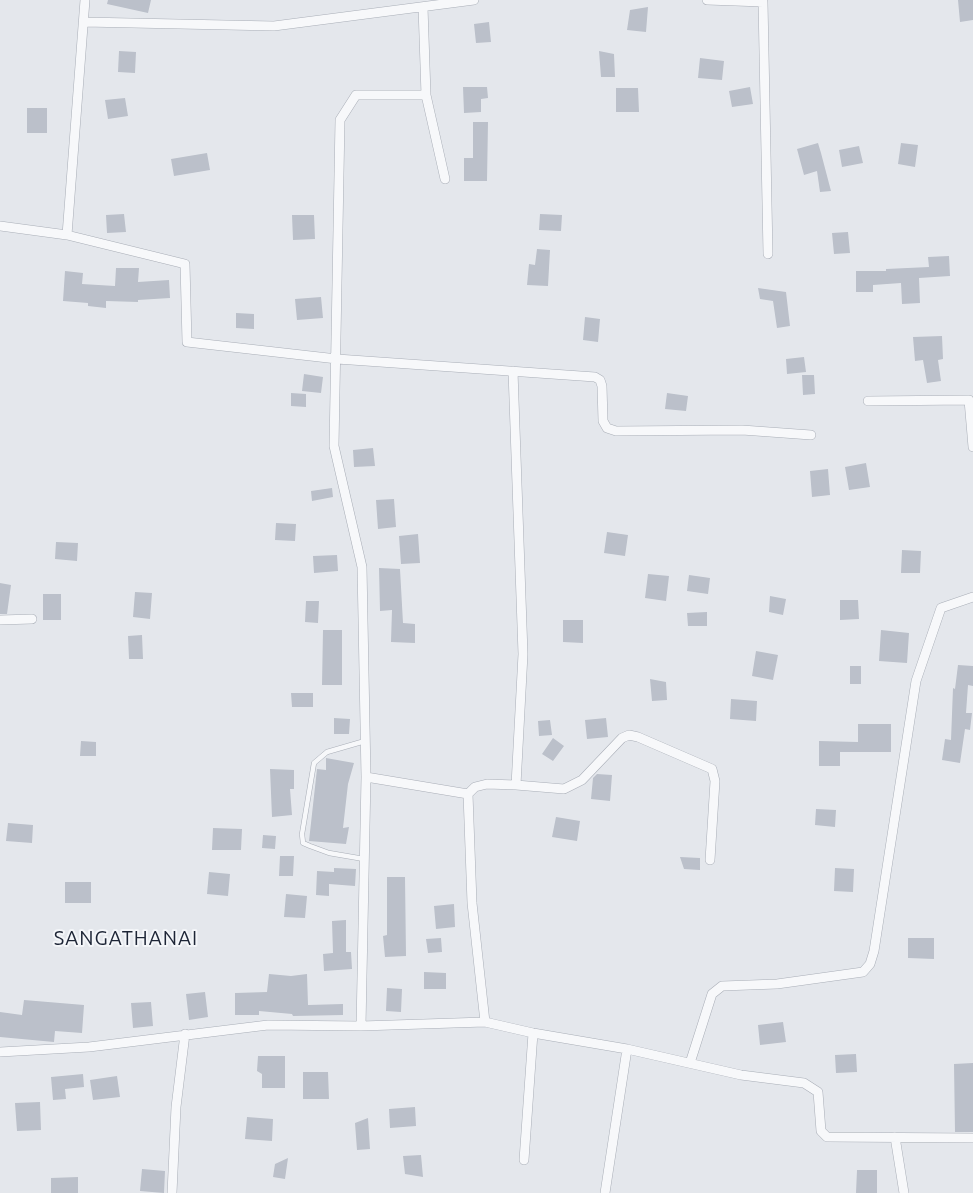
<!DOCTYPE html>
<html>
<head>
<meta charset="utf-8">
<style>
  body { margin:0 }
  canvas { display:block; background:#e4e7ec }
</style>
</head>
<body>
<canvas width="973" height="1193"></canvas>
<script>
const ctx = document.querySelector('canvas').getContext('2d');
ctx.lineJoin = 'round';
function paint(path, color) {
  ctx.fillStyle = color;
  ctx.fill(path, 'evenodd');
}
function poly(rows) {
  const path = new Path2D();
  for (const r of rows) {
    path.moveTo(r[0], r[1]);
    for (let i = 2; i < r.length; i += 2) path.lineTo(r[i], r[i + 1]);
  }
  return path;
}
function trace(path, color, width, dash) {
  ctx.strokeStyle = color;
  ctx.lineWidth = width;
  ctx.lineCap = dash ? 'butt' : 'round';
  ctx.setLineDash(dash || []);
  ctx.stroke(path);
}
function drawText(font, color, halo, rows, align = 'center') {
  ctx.font = font + ' Ubuntu,sans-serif';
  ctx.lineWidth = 4;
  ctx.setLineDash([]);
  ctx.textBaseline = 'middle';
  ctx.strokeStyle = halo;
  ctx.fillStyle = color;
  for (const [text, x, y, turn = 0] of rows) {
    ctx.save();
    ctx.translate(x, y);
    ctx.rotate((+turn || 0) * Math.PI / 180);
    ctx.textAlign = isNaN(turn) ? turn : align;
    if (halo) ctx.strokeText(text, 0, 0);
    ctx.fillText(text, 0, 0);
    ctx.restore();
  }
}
const building = poly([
  [108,0,151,0,148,13,107,4],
  [958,0,973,0,973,20,960,22],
  [648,7,646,32,627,30,630,10],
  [489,22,491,42,476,43,474,24],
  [119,51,136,52,135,73,118,72],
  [599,51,614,54,615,77,601,77],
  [700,58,724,61,722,80,698,78],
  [463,87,487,87,488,98,481,99,481,112,464,113],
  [750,87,753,104,732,107,729,91],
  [616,88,638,88,639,112,616,112],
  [125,98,128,116,108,119,105,100],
  [27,108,47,108,47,133,27,133],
  [473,122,488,122,487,181,464,181,464,158,473,158],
  [818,143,821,153,831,191,820,192,817,171,804,175,797,149],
  [901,143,918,145,915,167,898,164],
  [859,146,863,163,842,167,839,150],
  [207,153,210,170,174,176,171,159],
  [124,214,126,232,107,233,106,215],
  [540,214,562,215,561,231,539,230],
  [292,215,314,215,315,239,293,240],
  [848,232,850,253,834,254,832,233],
  [537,249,550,250,548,286,527,285,529,264,535,265],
  [949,256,950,276,919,278,920,303,902,304,901,283,873,285,873,292,856,292,856,271,886,271,886,269,929,267,928,257],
  [116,268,139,268,138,282,169,280,170,298,138,300,138,302,106,301,106,308,88,306,88,303,63,301,65,271,83,273,82,284,115,286],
  [758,288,786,292,790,326,777,328,773,301,760,299],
  [321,297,323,318,297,320,295,299],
  [236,313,254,314,254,329,236,328],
  [585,317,600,319,598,342,583,340],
  [942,336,943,359,938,360,941,381,927,383,923,360,915,361,913,337],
  [804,357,806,372,787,374,786,359],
  [304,374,323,377,321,393,302,391],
  [802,375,814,375,815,394,803,395],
  [291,393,306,394,306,407,291,406],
  [667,393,688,396,686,411,665,409],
  [373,448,375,466,354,467,353,450],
  [866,463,870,487,849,490,845,467],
  [828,469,830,495,812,497,810,471],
  [332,488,333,497,312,501,311,491],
  [394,499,396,527,378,529,376,500],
  [276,523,296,524,295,541,275,540],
  [607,532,628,535,625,556,604,553],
  [418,534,420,563,401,564,399,536],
  [56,542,78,543,77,561,55,559],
  [902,550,921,551,920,573,901,573],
  [337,555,338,571,314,573,313,556],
  [379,568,400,569,403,623,415,624,415,643,391,642,392,610,380,611],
  [648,574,669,576,666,601,645,598],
  [689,575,710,578,708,594,687,591],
  [0,583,11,585,7,614,0,614],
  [135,592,152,593,150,619,133,617],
  [43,594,61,594,61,620,43,620],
  [770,596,786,599,783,615,769,612],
  [840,600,858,600,859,619,840,620],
  [306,601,319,601,318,623,305,622],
  [707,612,707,626,688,626,687,613],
  [563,620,583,620,583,643,563,642],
  [323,630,342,630,342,685,322,685],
  [881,630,909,633,907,663,879,661],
  [142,635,143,659,129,659,128,636],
  [756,651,778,655,773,680,752,676],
  [958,665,973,666,973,686,968,685,966,713,972,713,970,730,965,729,960,763,942,760,945,739,951,740,953,688,955,689],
  [850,666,861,666,861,684,850,684],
  [650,679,666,682,667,700,652,701],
  [291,693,313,693,313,707,292,707],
  [731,699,757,701,756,721,730,719],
  [334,718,350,719,349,734,334,734],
  [606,718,608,737,587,739,585,720],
  [550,720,552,735,539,736,538,721],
  [858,724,891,724,891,752,840,752,840,766,819,766,819,741,858,742],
  [553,738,564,746,553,761,542,754],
  [81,741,96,742,96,756,80,756],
  [326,758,354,763,348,784,343,828,349,827,346,844,309,841,317,769,326,770],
  [270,769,294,770,294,789,290,789,292,815,272,817],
  [597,774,612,775,610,801,591,799,593,778],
  [816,809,836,810,835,827,815,825],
  [556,817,580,821,577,841,552,837],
  [8,823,33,825,32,843,6,841],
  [213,828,242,829,241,850,212,850],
  [263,835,276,836,275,849,262,848],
  [280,856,294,856,293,876,279,876],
  [680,857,700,858,700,870,684,869],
  [334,868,356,869,355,886,329,884,329,896,316,895,317,871,334,872],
  [835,868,854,869,853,892,834,891],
  [209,872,230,874,228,896,207,894],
  [387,877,405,877,406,956,385,957,383,936,387,935],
  [65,882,91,882,91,903,65,903],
  [286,894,307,896,305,918,284,917],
  [454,904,455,927,436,929,434,906],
  [346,920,346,952,351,952,352,969,324,971,323,954,333,953,332,921],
  [441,938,442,952,428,953,426,939],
  [908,938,934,938,934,959,908,958],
  [424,972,446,973,446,989,424,989],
  [269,974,291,976,307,974,308,1005,343,1004,343,1015,293,1016,292,1014,259,1011,259,1015,235,1015,235,993,267,992],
  [387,988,402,989,401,1012,386,1011],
  [205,992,208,1017,189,1020,186,994],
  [24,1000,84,1005,82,1033,55,1031,54,1042,0,1037,0,1012,22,1015],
  [151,1002,153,1026,133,1028,131,1003],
  [783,1022,786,1042,760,1045,758,1025],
  [856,1054,857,1072,836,1073,835,1055],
  [258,1056,285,1056,285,1088,262,1088,262,1074,257,1071],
  [973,1063,973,1132,955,1132,954,1064],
  [303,1072,328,1072,329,1099,303,1099],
  [83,1074,84,1087,65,1089,66,1099,53,1100,51,1077],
  [117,1076,120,1097,93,1100,90,1080],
  [40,1102,41,1130,17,1131,15,1103],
  [415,1107,416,1126,390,1128,389,1109],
  [247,1117,273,1119,272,1141,245,1139],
  [368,1118,370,1149,357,1150,355,1123],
  [421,1155,423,1177,405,1174,403,1156],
  [288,1158,285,1179,273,1177,275,1164],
  [142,1169,165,1171,164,1193,140,1191],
  [857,1170,877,1170,877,1193,856,1193],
  [78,1177,78,1193,51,1193,51,1178]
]);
const service = poly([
  [364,859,329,853,310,846,303,843,302,834,314,763,327,752,365,741]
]);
const minor = poly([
  [707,0,763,2,768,254],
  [423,7,426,95,445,179],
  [84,22,274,26,474,0],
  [0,226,67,235,85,0],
  [67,235,185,264,187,342,337,359,595,377,600,380,602,386,603,421,607,428,616,431,742,430,811,435],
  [868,401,969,400,973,447],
  [0,620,32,619],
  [366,777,468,794],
  [516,785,564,789,582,780,622,738,629,735,638,737,712,769,715,781,710,860],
  [485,1022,472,903,468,794,475,787,487,784,516,785,523,654,513,371],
  [361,1026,366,777,362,567,334,446,340,120,356,95,426,95],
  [0,1052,89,1047,268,1025,361,1026,485,1022,533,1033,627,1049,741,1075,804,1083,818,1092,821,1131,827,1137,973,1138],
  [690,1063,712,994,722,986,777,984,863,972,870,964,874,951,916,681,941,608,973,597],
  [895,1137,904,1193],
  [524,1160,533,1033],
  [172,1193,176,1107,185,1034],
  [605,1193,627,1049]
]);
const quarterNames = [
  ["SANGATHANAI",126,938]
];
paint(building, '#bbc0ca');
trace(service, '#a9aeb7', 5.5);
trace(minor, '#a9aeb7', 10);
trace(service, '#f7f8fa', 4.5);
trace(minor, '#f7f8fa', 9);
ctx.letterSpacing = '1px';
drawText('20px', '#1d2536', '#f4f6f9', quarterNames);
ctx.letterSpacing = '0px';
</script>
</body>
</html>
